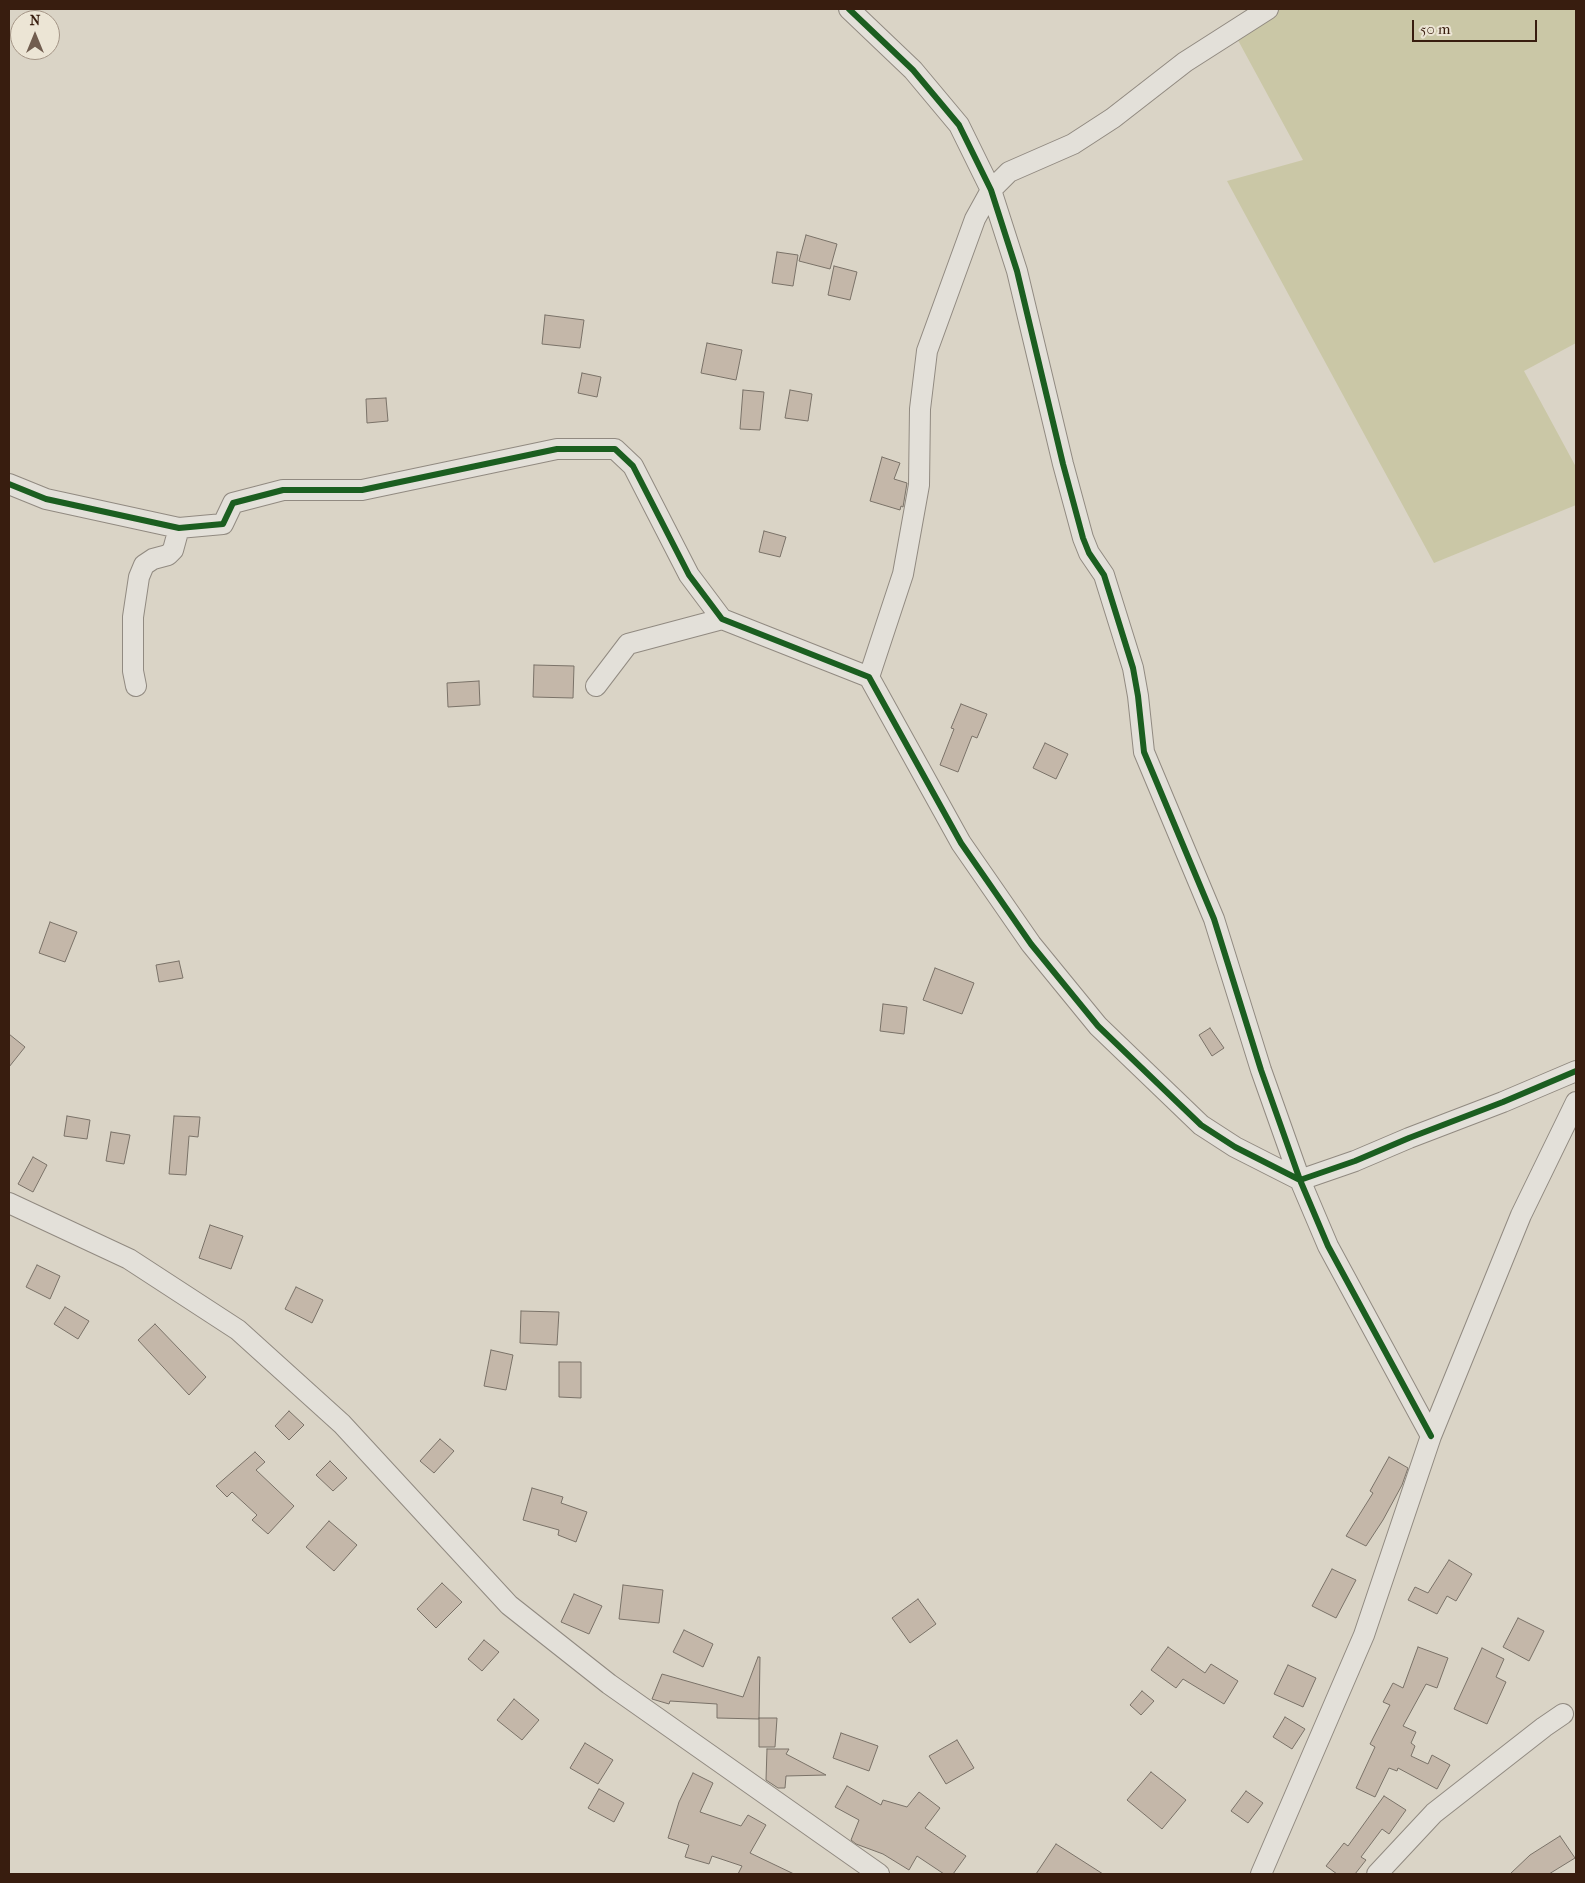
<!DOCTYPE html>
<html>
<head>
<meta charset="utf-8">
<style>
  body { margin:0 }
  #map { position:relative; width:1585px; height:1883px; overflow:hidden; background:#dad4c6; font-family:"IM FELL French Canon",serif }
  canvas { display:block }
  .frame { position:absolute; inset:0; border:10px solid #381d0f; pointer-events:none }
  .north { position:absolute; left:10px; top:10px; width:50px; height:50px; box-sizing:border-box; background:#ece5d5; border:1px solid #a49586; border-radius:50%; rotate:0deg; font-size:14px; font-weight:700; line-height:20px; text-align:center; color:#381d0f }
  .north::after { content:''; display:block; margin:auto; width:18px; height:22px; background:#715d4f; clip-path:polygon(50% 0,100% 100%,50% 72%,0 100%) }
  .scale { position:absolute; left:1412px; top:20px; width:125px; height:22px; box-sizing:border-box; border:2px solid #381d0f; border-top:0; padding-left:6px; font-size:15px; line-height:18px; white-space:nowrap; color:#381d0f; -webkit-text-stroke:4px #ece5d5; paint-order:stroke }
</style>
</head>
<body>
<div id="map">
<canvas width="1585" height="1883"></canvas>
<div class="frame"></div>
<div class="north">N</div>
<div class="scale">50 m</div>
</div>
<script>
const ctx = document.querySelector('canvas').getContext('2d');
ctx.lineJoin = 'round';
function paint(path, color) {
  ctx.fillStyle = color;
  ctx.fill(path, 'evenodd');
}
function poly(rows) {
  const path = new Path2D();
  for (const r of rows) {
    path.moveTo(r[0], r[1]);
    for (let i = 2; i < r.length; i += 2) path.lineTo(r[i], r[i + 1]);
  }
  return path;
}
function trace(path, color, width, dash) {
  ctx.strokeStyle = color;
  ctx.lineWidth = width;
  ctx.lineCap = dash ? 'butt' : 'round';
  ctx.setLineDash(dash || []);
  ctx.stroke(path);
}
const green = poly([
  [1275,9,1576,9,1576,343,1524,371,1576,467,1576,505,1434,563,1227,181,1303,160,1233,31]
]);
const building = poly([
  [806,235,837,244,830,269,799,261,806,235],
  [777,252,798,255,793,286,772,283,777,252],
  [834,266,857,272,850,300,828,295,834,266],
  [545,315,584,320,580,348,542,344,545,315],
  [707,343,742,350,736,380,701,373,707,343],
  [582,373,601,377,597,397,578,393,582,373],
  [743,390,764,392,760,430,740,429,743,390],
  [790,390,812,394,808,421,785,418,790,390],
  [386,398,388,421,367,423,366,399,386,398],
  [882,457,900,463,894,479,907,483,903,507,901,506,900,510,870,501,882,457],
  [764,531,786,537,780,557,759,552,764,531],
  [534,665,574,666,573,698,533,697,534,665],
  [479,681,480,705,448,707,447,683,479,681],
  [961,704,987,714,977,738,972,736,958,772,940,765,954,729,951,728,961,704],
  [1045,743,1068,754,1056,779,1033,768,1045,743],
  [50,922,77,932,65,962,39,953,50,922],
  [179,961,183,978,159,982,156,965,179,961],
  [935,968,974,983,962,1014,923,1000,935,968],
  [883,1004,907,1007,904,1034,880,1031,883,1004],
  [1210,1028,1224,1048,1212,1056,1199,1035,1210,1028],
  [9,1034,25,1047,9,1067,9,1034],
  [67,1116,90,1120,87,1139,64,1136,67,1116],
  [174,1116,200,1117,198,1137,189,1136,186,1175,169,1174,174,1116],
  [111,1132,130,1135,124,1164,106,1161,111,1132],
  [33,1157,47,1165,33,1192,18,1184,33,1157],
  [210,1225,243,1236,231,1269,199,1258,210,1225],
  [37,1265,60,1276,50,1299,26,1287,37,1265],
  [296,1287,323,1300,312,1323,285,1309,296,1287],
  [65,1307,89,1321,78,1339,54,1324,65,1307],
  [521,1311,559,1312,557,1345,520,1343,521,1311],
  [155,1324,206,1377,189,1395,138,1340,155,1324],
  [491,1350,513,1355,506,1390,484,1386,491,1350],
  [559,1362,581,1362,581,1398,559,1397,559,1362],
  [289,1411,304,1425,289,1440,275,1426,289,1411],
  [440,1439,454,1451,434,1473,420,1461,440,1439],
  [255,1452,265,1462,256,1470,294,1506,268,1534,252,1520,257,1515,232,1492,227,1497,216,1486,255,1452],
  [1389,1457,1408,1468,1402,1485,1383,1520,1366,1546,1346,1536,1373,1493,1370,1491,1389,1457],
  [330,1461,347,1478,333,1491,316,1475,330,1461],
  [532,1488,563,1497,561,1503,587,1512,576,1542,558,1535,559,1530,523,1520,532,1488],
  [329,1521,357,1545,334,1571,306,1547,329,1521],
  [1449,1560,1472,1574,1456,1601,1447,1596,1437,1614,1408,1600,1415,1587,1428,1593,1449,1560],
  [1332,1569,1356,1580,1336,1618,1312,1606,1332,1569],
  [442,1583,462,1602,436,1628,417,1609,442,1583],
  [623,1585,663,1590,659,1623,619,1619,623,1585],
  [574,1594,602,1606,589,1634,561,1622,574,1594],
  [918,1599,936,1624,910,1643,892,1618,918,1599],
  [1518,1618,1544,1631,1529,1661,1503,1647,1518,1618],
  [684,1630,713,1644,703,1667,673,1652,684,1630],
  [484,1640,499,1652,482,1671,468,1659,484,1640],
  [1168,1647,1205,1673,1211,1664,1238,1681,1224,1704,1183,1679,1176,1688,1151,1670,1168,1647],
  [1418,1647,1448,1658,1437,1688,1426,1684,1403,1726,1416,1732,1411,1743,1415,1746,1411,1756,1428,1764,1432,1755,1450,1765,1437,1789,1398,1768,1397,1771,1389,1768,1375,1797,1356,1788,1375,1747,1370,1744,1390,1705,1383,1702,1393,1683,1403,1688,1418,1647],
  [1482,1648,1504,1659,1496,1677,1506,1682,1487,1724,1454,1709,1482,1648],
  [758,1657,760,1657,759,1719,717,1718,717,1704,670,1701,669,1704,652,1699,662,1674,743,1697,758,1657],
  [1288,1665,1316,1678,1303,1707,1274,1694,1288,1665],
  [1142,1691,1154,1701,1141,1715,1130,1705,1142,1691],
  [514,1699,539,1720,522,1740,497,1720,514,1699],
  [1285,1717,1305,1729,1292,1749,1273,1737,1285,1717],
  [759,1718,777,1718,775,1747,759,1747,759,1718],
  [841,1733,878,1746,869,1771,833,1758,841,1733],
  [957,1740,974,1768,946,1784,929,1756,957,1740],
  [585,1743,613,1760,598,1784,570,1768,585,1743],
  [767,1749,789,1749,786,1754,826,1775,786,1776,785,1788,778,1788,766,1780,767,1749],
  [1151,1772,1186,1800,1162,1829,1127,1800,1151,1772],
  [693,1773,713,1783,700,1812,741,1826,748,1815,766,1825,750,1853,794,1874,738,1874,742,1866,712,1856,709,1864,685,1857,689,1845,668,1838,679,1802,693,1773],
  [847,1786,881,1805,883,1800,907,1807,919,1792,940,1808,925,1828,966,1856,953,1874,944,1874,917,1856,909,1870,883,1854,856,1844,851,1840,859,1820,835,1807,847,1786],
  [599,1789,624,1803,614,1822,588,1808,599,1789],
  [1246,1791,1263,1803,1248,1823,1231,1811,1246,1791],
  [1384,1796,1406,1810,1389,1834,1382,1829,1361,1857,1366,1860,1355,1874,1337,1874,1326,1866,1344,1843,1348,1846,1384,1796],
  [1560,1836,1575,1858,1549,1874,1510,1874,1530,1855,1560,1836],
  [1056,1844,1103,1874,1036,1874,1056,1844]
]);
const minor = poly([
  [849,9,913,70,959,125,991,190,1017,271,1063,464,1083,538,1089,553,1104,575,1133,668,1138,696,1144,752,1214,919,1261,1070,1300,1180,1328,1246,1431,1436],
  [9,484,46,499,179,528,223,524,233,503,283,490,362,490,557,449,615,449,633,466,689,575,722,619,869,677,961,843,1031,944,1098,1026,1201,1125,1235,1147,1300,1180,1355,1161,1409,1138,1503,1102,1576,1071],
  [869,677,903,574,919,485,920,409,927,351,975,219,991,190,1009,172,1073,144,1113,118,1185,62,1268,9],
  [136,686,133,671,133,617,139,577,144,565,153,559,168,555,173,550,179,528],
  [596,686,628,644,722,619],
  [9,1203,129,1259,238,1330,342,1424,509,1605,609,1684,879,1874],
  [1261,1874,1364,1635,1431,1436,1521,1215,1576,1102],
  [1377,1874,1434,1813,1544,1727,1563,1714]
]);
const cycleway = poly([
  [849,9,913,70,959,125,991,190,1017,271,1063,464,1083,538,1089,553,1104,575,1133,668,1138,696,1144,752,1214,919,1261,1070,1300,1180,1328,1246,1431,1436],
  [9,484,46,499,179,528,223,524,233,503,283,490,362,490,557,449,615,449,633,466,689,575,722,619,869,677,961,843,1031,944,1098,1026,1201,1125,1235,1147,1300,1180,1355,1161,1409,1138,1503,1102,1576,1071]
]);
paint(green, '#cac7a6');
paint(building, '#c4b7a9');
trace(building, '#7a7268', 1);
trace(minor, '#918a81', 22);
trace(minor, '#e3e0d9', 20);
trace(cycleway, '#1b5e20', 6);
</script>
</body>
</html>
